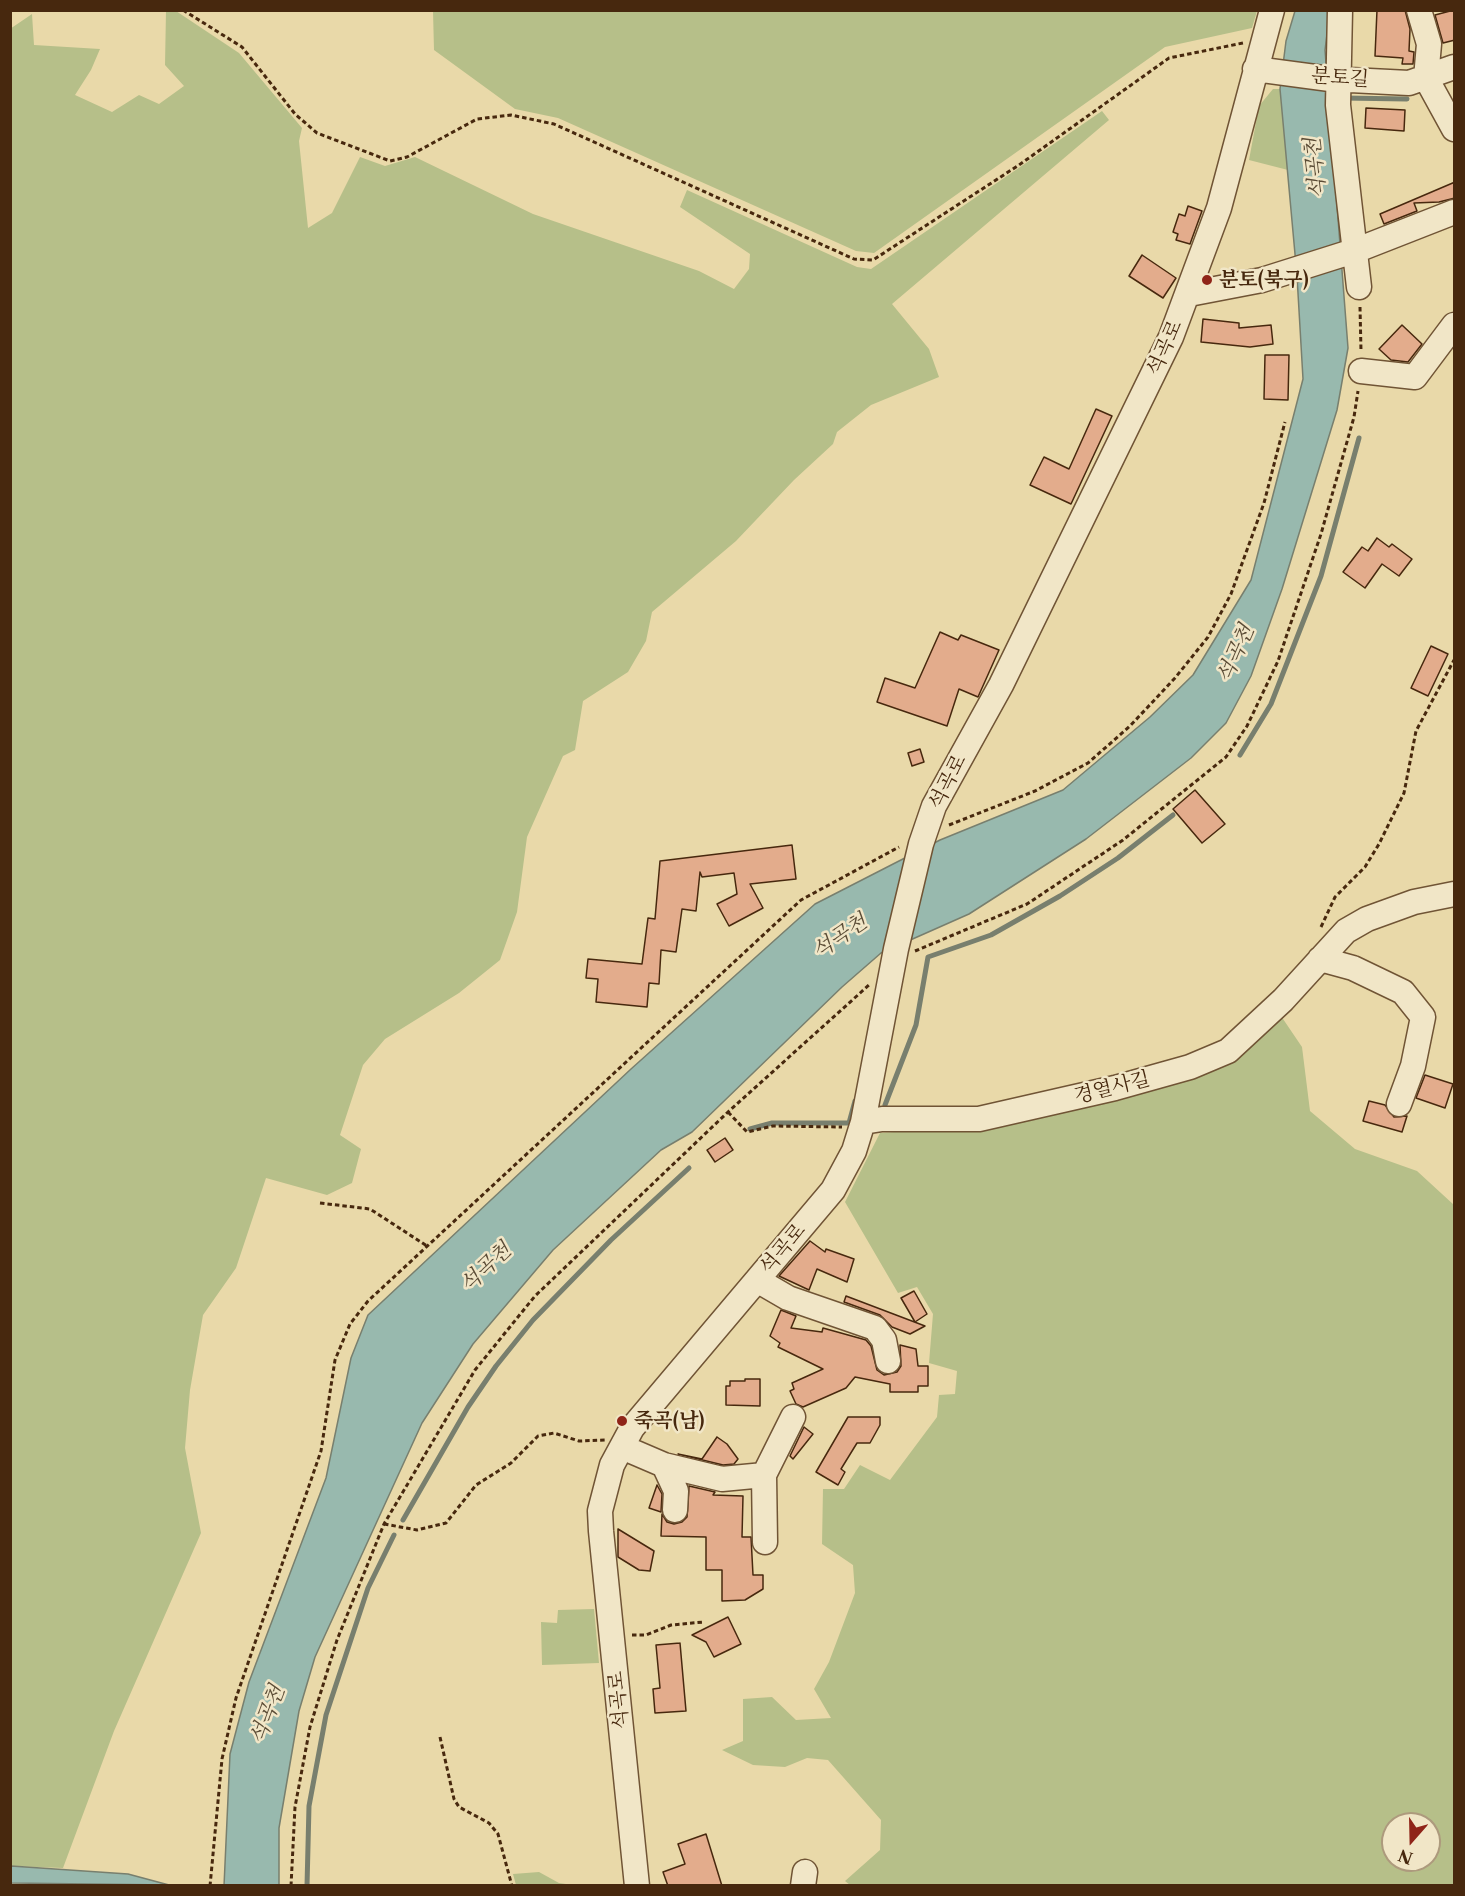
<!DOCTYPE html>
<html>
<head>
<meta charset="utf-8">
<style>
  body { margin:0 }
  #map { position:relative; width:1465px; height:1896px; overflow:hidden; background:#e9d9a9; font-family:"Libre Caslon Text",serif }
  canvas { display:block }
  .frame { position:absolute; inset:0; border:12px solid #47280e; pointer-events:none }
  .north { position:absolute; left:1381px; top:1812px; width:60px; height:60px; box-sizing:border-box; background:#f1e6c7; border:2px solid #ad9a7d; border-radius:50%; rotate:200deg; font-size:16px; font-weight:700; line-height:24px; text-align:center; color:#47280e }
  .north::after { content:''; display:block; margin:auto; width:21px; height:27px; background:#8f2418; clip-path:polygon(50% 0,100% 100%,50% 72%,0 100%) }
</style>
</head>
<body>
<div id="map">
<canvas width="1465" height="1896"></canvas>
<div class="frame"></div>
<div class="north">N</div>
</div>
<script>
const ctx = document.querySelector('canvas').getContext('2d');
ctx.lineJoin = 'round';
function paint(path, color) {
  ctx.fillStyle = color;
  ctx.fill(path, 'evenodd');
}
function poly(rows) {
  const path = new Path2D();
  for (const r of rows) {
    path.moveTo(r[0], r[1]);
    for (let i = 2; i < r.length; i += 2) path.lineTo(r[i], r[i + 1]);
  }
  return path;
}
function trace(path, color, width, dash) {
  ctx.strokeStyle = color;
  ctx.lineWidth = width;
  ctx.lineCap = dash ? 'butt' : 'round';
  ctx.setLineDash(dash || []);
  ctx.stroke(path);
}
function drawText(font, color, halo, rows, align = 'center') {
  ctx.font = font + ' "Libre Caslon Text","Noto Serif KR",serif';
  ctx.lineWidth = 5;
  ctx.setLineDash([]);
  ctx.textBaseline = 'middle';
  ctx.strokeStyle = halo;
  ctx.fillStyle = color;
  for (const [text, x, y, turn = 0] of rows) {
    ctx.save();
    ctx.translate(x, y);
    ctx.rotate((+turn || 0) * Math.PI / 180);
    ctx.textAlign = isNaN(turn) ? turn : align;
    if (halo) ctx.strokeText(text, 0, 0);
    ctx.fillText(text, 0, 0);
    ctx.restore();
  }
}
const green = poly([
  [166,11,176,11,239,53,302,128,299,141,308,228,332,213,360,157,385,166,415,157,533,214,699,271,734,289,749,269,750,254,680,207,687,190,857,267,871,269,1102,111,1109,120,892,304,929,349,939,377,871,405,837,432,833,444,794,480,736,541,652,612,646,641,628,672,583,701,575,750,563,756,527,837,517,912,500,960,459,993,385,1039,363,1065,340,1135,361,1149,352,1183,327,1195,266,1178,236,1268,203,1315,190,1390,185,1448,201,1533,114,1731,63,1868,10,1866,10,29,32,14,34,45,100,49,91,70,75,95,112,112,139,95,159,104,184,86,165,65],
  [433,11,433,10,1257,11,1252,28,1165,47,874,253,856,251,558,118,515,109,434,50],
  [1273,89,1280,89,1288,170,1249,160,1259,106],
  [1281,1016,1302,1047,1310,1111,1355,1149,1417,1171,1454,1205,1454,1885,850,1885,845,1881,880,1850,881,1820,828,1760,807,1758,785,1767,753,1765,722,1750,743,1741,743,1699,772,1697,796,1720,831,1718,814,1689,829,1662,855,1593,853,1565,822,1544,823,1489,844,1489,860,1465,890,1480,937,1417,939,1395,955,1394,957,1371,929,1363,933,1314,917,1287,898,1293,845,1202,880,1133,977,1126,1117,1096],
  [1393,1824,1429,1824,1429,1860,1393,1860],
  [594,1609,599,1663,542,1665,541,1622,557,1623,558,1610],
  [539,1872,559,1883,573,1885,516,1885,513,1874]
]);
const water = poly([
  [1295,11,1330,11,1325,50,1348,348,1337,410,1282,589,1251,676,1226,723,1191,758,1086,839,969,914,881,953,842,987,692,1132,661,1150,553,1250,473,1344,422,1423,315,1657,299,1711,279,1828,279,1885,224,1886,230,1754,249,1682,326,1478,351,1358,368,1315,631,1069,815,904,940,840,1063,790,1150,717,1193,675,1251,580,1303,379,1297,276,1280,89,1286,41,1295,11],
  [11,1866,128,1874,169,1885,11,1883,11,1866]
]);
const stream = poly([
  [1343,98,1407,99],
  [1240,755,1271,704,1321,576,1359,438],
  [885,1105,916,1025,928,957,991,935,1060,896,1118,858,1173,815],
  [750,1129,772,1123,849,1123,855,1101],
  [403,1520,468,1407,496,1366,533,1320,611,1240,689,1168],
  [307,1886,309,1806,326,1715,368,1588,394,1535]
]);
const building = poly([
  [1377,10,1405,10,1410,29,1409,51,1414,52,1413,64,1402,64,1403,58,1375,56,1377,10],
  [1454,10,1455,40,1443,43,1435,15,1454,10],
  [1366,108,1405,110,1404,131,1365,128,1366,108],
  [1455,182,1455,198,1439,202,1414,203,1417,211,1384,224,1380,214,1455,182],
  [1188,206,1202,211,1190,244,1176,240,1178,234,1173,232,1179,214,1185,216,1188,206],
  [1142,255,1176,278,1163,298,1129,276,1142,255],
  [1203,319,1239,323,1239,328,1271,325,1273,344,1250,347,1201,342,1203,319],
  [1402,325,1422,344,1408,362,1391,360,1379,349,1402,325],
  [1265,355,1289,355,1288,400,1264,399,1265,355],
  [1096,409,1112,416,1071,504,1030,485,1044,457,1069,469,1096,409],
  [1377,538,1389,547,1392,544,1412,559,1399,576,1382,564,1365,588,1343,572,1362,547,1368,551,1377,538],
  [940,632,958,640,961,635,999,650,978,697,959,689,947,726,877,702,885,678,915,688,940,632],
  [1431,646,1448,654,1428,696,1411,688,1431,646],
  [920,749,924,762,912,766,908,753,920,749],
  [1195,790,1225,824,1202,843,1173,809,1195,790],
  [792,845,796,879,750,884,763,908,729,926,717,904,737,894,734,873,702,877,700,872,696,911,682,909,676,952,661,950,659,984,649,983,647,1007,596,1002,598,979,586,978,588,959,642,964,648,918,655,919,660,861,792,845],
  [1425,1075,1453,1084,1445,1108,1416,1098,1425,1075],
  [1369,1101,1385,1105,1394,1117,1407,1116,1402,1132,1363,1121,1369,1101],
  [725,1138,733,1150,715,1162,707,1150,725,1138],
  [810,1241,825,1252,826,1249,854,1259,847,1282,817,1269,809,1290,779,1276,810,1241],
  [914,1291,927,1314,915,1322,901,1298,914,1291],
  [846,1296,925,1326,910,1334,892,1327,880,1315,844,1302,846,1296],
  [781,1310,796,1316,791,1328,822,1332,823,1328,866,1340,871,1346,877,1370,884,1375,897,1372,901,1366,900,1345,916,1349,918,1366,928,1366,928,1386,918,1386,918,1392,890,1392,890,1384,855,1377,846,1388,803,1407,796,1404,790,1391,794,1389,792,1383,823,1369,778,1347,780,1343,770,1336,781,1310],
  [745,1379,760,1379,760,1406,726,1405,726,1386,730,1386,730,1381,745,1381,745,1379],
  [848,1417,880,1417,880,1425,870,1443,857,1443,841,1469,845,1472,838,1485,816,1472,848,1417],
  [804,1427,813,1434,793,1459,790,1456,804,1427],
  [717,1437,727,1444,738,1459,734,1464,723,1465,678,1454,702,1459,717,1437],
  [657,1485,662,1494,661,1512,649,1508,657,1485],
  [689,1486,715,1492,713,1495,743,1496,742,1537,751,1537,753,1575,763,1575,763,1589,745,1600,722,1601,722,1570,706,1570,706,1537,661,1536,662,1514,667,1522,674,1524,682,1522,687,1517,689,1486],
  [618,1529,654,1551,650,1571,639,1570,618,1557,618,1529],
  [728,1617,741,1644,714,1657,706,1642,692,1635,728,1617],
  [680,1643,686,1711,655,1713,653,1689,660,1688,656,1645,680,1643],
  [706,1834,722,1886,668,1886,663,1872,685,1864,678,1844,706,1834]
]);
const path = poly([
  [183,10,242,47,295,114,317,133,390,161,407,157,477,119,511,115,554,124,854,259,873,260,1019,165,1169,58,1243,43],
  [1360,307,1361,351],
  [949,825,1035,791,1088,763,1130,726,1175,678,1208,637,1231,594,1264,503,1285,422],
  [1321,927,1335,897,1365,867,1379,844,1404,793,1416,731,1454,660],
  [915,951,1027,904,1123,840,1226,757,1247,726,1278,661,1321,534,1354,417,1358,391],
  [728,1112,747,1132,773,1126,842,1127],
  [320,1203,370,1209,427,1246],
  [384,1524,417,1530,446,1523,476,1485,511,1463,538,1436,554,1433,579,1441,605,1440],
  [632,1635,646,1635,671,1625,704,1622],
  [440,1737,454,1799,459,1807,489,1823,498,1834,512,1886],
  [210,1886,222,1759,236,1698,321,1451,335,1360,350,1324,368,1301,801,900,899,847],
  [291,1886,295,1807,310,1727,337,1640,384,1524,475,1370,535,1296,728,1112,869,985]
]);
const minor = poly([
  [1340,10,1338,105,1359,287],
  [1419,10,1429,44,1426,78,1454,129],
  [1255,69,1330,79,1409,83,1454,67],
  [1189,294,1262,280,1357,250,1454,212],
  [1361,371,1415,377,1454,325],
  [1320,959,1353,968,1403,992,1423,1017,1413,1066,1399,1104],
  [863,1122,882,1119,979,1119,1115,1088,1190,1067,1228,1051,1283,1000,1346,931,1367,919,1414,902,1454,894],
  [757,1280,788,1298,875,1328,884,1340,888,1361],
  [622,1447,664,1465,722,1479,764,1475],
  [664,1465,676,1491,675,1510],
  [765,1542,764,1475,793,1417],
  [637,1886,601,1531,600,1511,612,1465,632,1428,833,1190,854,1151,863,1122,896,949,921,844,934,806,1001,685,1171,337,1219,208,1272,10],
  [803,1886,805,1872]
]);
const markers = [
  [1207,280,6,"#8f2418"],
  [622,1421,6,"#8f2418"]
];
const streetNames = [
  ["분토길",1340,78,4],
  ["석곡로",1165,348,-66],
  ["석곡로",948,782,-63],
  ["경열사길",1112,1088,-14],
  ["석곡로",783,1249,-50],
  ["석곡로",619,1700,-96]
];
const poiNames = [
  ["분토(북구)",1219,280],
  ["죽곡(남)",634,1421]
];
const waterNames = [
  ["석곡천",1316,168,-96],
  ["석곡천",1236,654,-66],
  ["석곡천",840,937,-34],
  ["석곡천",486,1268,-43],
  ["석곡천",268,1715,-69]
];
paint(green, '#b6bf89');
paint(water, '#98b9ae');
trace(water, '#787f6e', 1.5);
trace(stream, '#787f6e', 5);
paint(building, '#e3ac8c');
trace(building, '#47280e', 1.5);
trace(minor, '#705435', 27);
trace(path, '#47280e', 3, [4.5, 3]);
trace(minor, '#f1e6c7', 24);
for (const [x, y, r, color] of markers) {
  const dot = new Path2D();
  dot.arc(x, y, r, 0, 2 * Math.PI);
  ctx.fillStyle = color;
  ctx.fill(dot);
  trace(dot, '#f1e6c7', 2);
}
drawText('20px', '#47280e', '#f1e6c7', streetNames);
drawText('bold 20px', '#47280e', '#f1e6c7', poiNames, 'left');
drawText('italic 21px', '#5b4c36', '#f1e6c7', waterNames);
</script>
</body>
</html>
